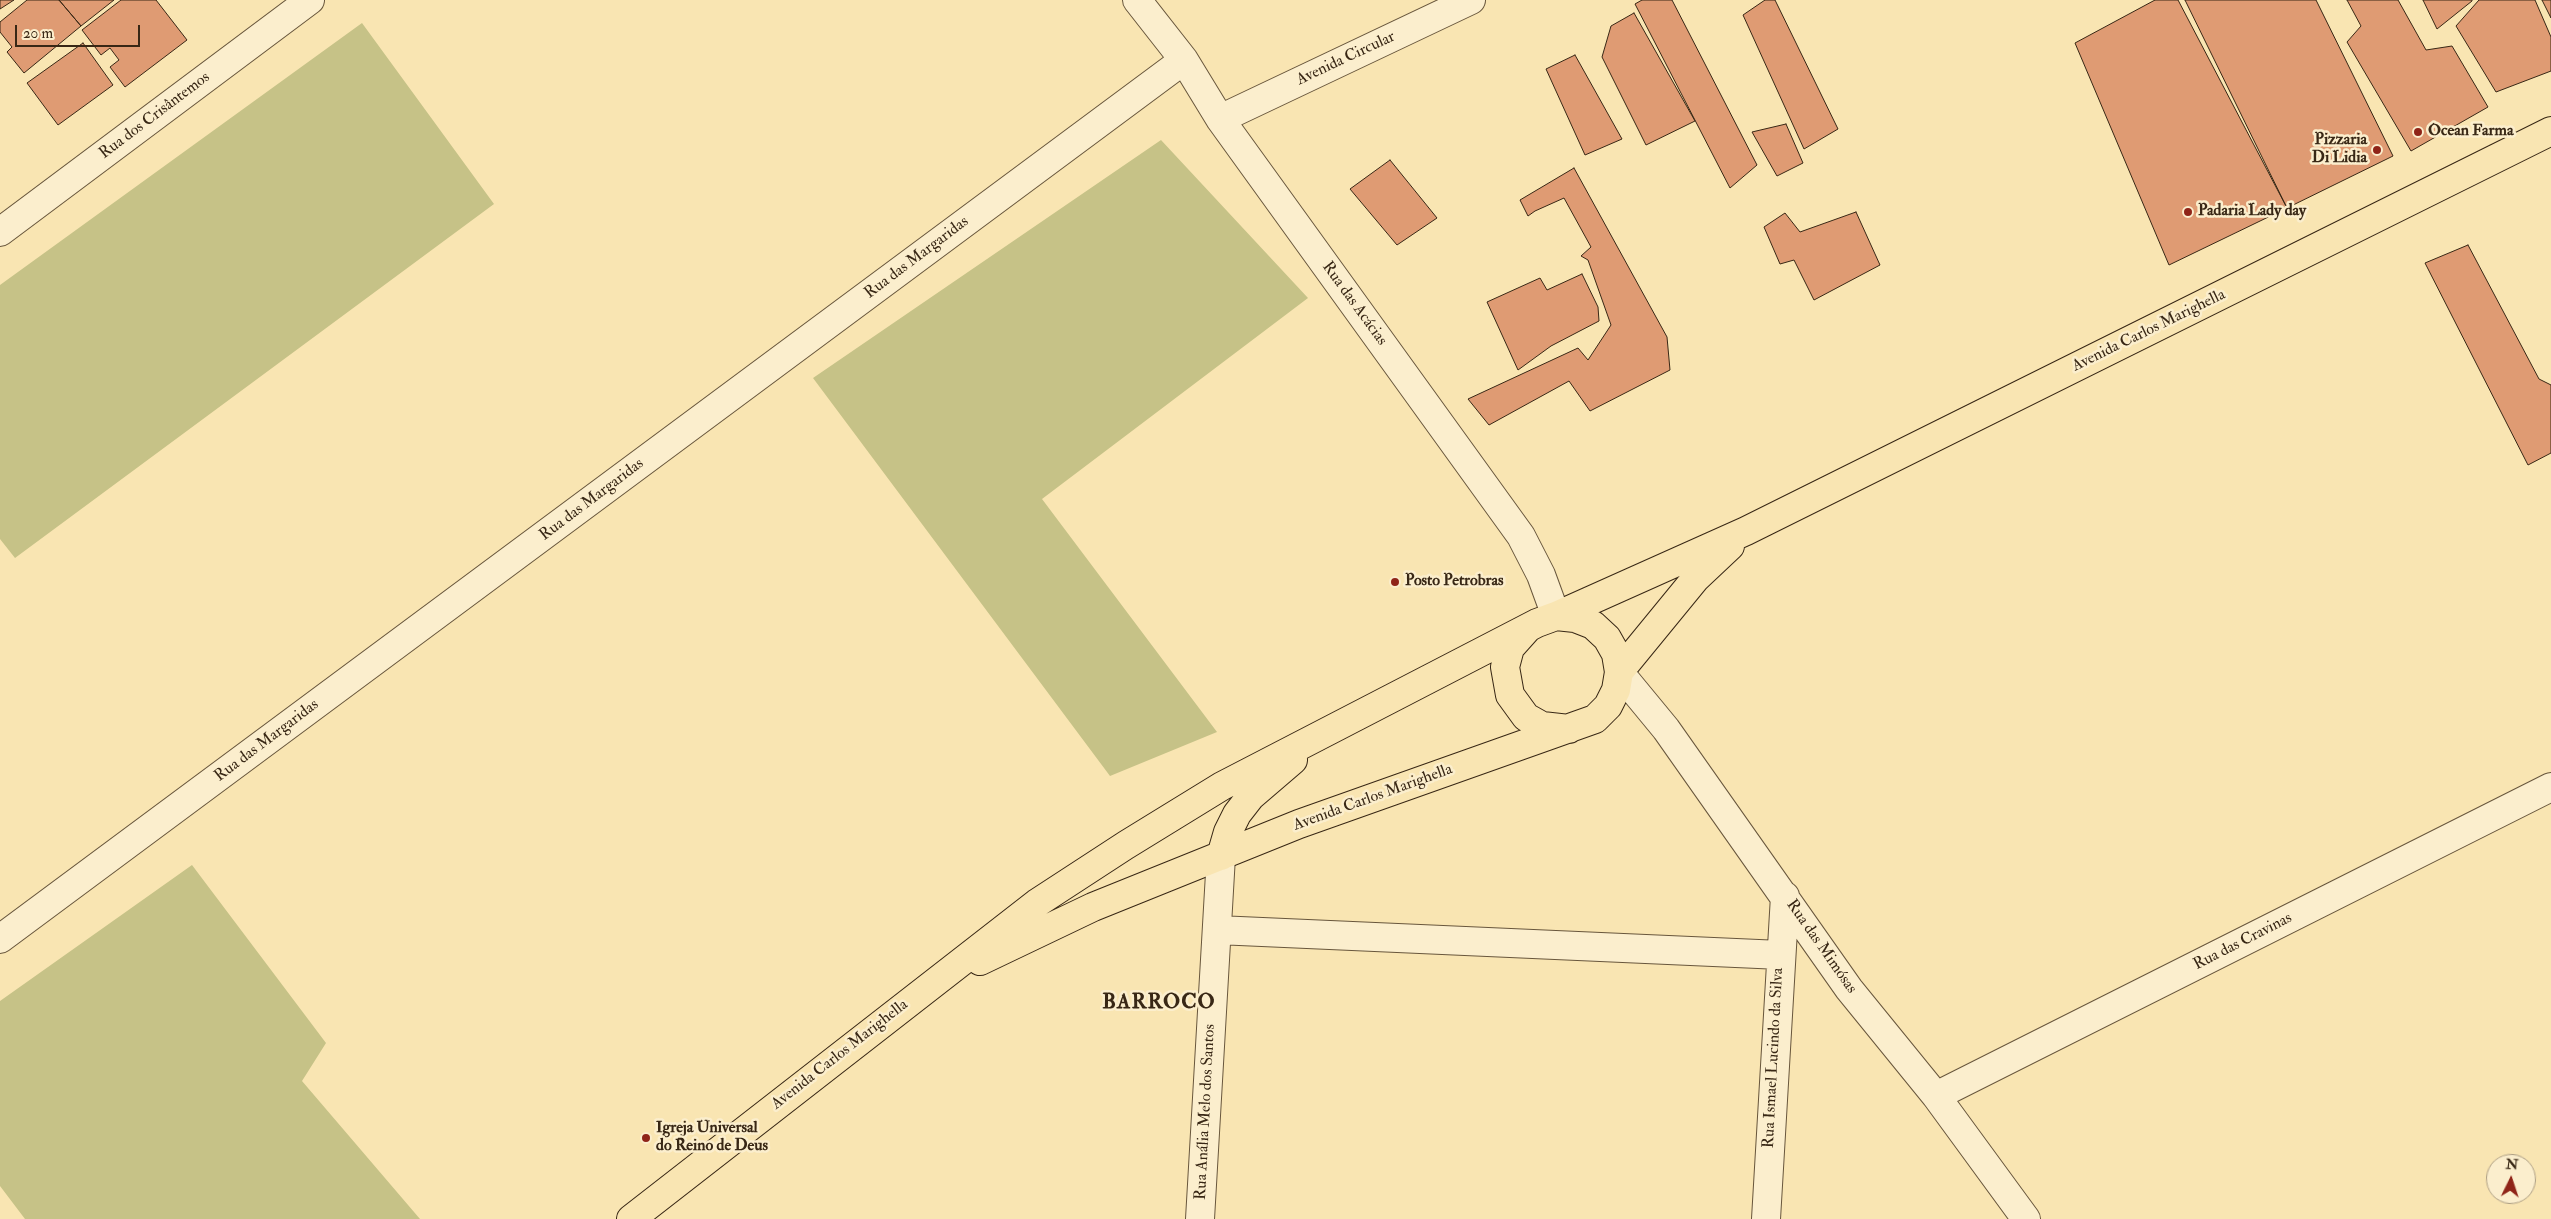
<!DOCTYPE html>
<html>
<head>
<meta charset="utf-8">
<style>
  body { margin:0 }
  #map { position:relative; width:2551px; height:1219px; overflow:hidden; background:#f9e5b2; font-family:"IM FELL Double Pica",serif }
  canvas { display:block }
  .north { position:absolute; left:2486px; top:1154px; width:50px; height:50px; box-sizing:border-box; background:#fbeecd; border:1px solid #ad9e83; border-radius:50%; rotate:4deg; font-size:14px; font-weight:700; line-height:20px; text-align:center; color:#382715 }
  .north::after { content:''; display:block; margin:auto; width:18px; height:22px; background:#8f2418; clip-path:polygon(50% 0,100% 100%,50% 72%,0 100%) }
  .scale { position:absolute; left:15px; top:25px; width:125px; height:22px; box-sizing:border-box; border:2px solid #382715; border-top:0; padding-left:6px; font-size:15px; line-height:18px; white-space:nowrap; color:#382715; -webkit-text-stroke:4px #fbeecd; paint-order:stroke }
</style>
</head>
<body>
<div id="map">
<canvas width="2551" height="1219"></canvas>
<div class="north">N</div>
<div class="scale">20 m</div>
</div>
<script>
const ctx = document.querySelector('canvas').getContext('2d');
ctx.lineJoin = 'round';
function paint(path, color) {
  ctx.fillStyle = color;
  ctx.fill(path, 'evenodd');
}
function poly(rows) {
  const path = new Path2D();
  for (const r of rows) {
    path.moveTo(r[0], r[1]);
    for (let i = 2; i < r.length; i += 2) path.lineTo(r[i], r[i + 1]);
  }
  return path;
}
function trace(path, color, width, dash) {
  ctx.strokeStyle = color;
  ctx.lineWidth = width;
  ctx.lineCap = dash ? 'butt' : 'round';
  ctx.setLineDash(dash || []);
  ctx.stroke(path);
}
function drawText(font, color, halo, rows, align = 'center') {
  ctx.font = font + ' "IM FELL Double Pica",serif';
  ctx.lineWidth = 5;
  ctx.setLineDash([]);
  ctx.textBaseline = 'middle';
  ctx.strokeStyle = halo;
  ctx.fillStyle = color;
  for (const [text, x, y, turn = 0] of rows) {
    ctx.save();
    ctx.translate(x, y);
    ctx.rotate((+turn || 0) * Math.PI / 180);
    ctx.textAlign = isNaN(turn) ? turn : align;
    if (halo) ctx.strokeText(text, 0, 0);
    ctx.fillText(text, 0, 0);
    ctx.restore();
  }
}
const green = poly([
  [362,23,494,204,15,558,0,539,0,285],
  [1161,140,1308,298,1042,499,1217,732,1110,776,813,378],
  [192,865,326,1043,302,1081,420,1219,25,1219,0,1186,0,1001]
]);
const building = poly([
  [0,0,14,0,0,9,0,0],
  [27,0,59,0,81,26,24,73,7,52,12,47,0,32,0,22,27,0],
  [59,0,114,0,81,26,59,0],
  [121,0,156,0,187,40,125,87,110,67,119,60,110,48,101,55,82,30,121,0],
  [1642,0,1672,0,1757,165,1730,188,1635,4,1642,0],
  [1765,0,1775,0,1838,129,1804,149,1743,15,1765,0],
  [2155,0,2178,0,2287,208,2169,265,2075,43,2155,0],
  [2185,0,2316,0,2393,156,2287,208,2185,0],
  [2347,0,2398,0,2426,50,2452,46,2488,107,2411,151,2347,42,2361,26,2347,0],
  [2423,0,2472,0,2472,1,2437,29,2423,0],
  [2479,0,2535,0,2551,37,2551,71,2496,92,2456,26,2479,0],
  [2542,0,2551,0,2551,18,2542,0],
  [1634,13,1695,121,1646,145,1602,57,1611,26,1634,13],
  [83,43,113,85,58,125,27,83,83,43],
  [1575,55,1622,139,1585,155,1546,69,1575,55],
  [1786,124,1803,163,1777,176,1752,132,1786,124],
  [1390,160,1437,218,1397,245,1350,189,1390,160],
  [1574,168,1667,337,1670,370,1590,411,1569,381,1489,425,1468,399,1578,348,1588,360,1611,325,1588,260,1581,256,1591,247,1564,198,1535,211,1528,216,1520,200,1574,168],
  [1856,212,1880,265,1814,300,1794,260,1780,264,1764,227,1785,213,1800,232,1856,212],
  [2468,245,2539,379,2551,385,2551,453,2528,465,2425,263,2468,245],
  [1582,274,1598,307,1599,321,1551,346,1518,370,1487,302,1540,278,1547,290,1582,274]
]);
const minor = poly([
  [1137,0,1184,60,1220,119,1521,536,1541,575,1556,616],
  [1220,119,1471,0],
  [0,232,310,0],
  [1619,672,1666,729,1849,989,1936,1096,2026,1219],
  [1217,930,1781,955],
  [0,939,1184,60],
  [1936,1096,2551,787],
  [1200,1219,1221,856],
  [1766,1219,1785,896]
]);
const major = poly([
  [1556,616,1575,618,1593,625,1607,638,1616,654,1619,672],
  [1527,629,1510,648,1505,667,1510,695,1526,717,1542,726,1569,729],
  [1221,856,1228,832,1237,814,1251,796,1293,760],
  [980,961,1093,907,1299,824,1595,719,1608,706,1616,690,1619,672,1696,578,1730,546],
  [631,1219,1037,903,1126,845,1222,786,1537,623,1556,616,1746,531,2551,131]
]);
const markers = [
  [2418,132,5,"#8f2418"],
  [2377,150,5,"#8f2418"],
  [2188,212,5,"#8f2418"],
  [1395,582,5,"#8f2418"],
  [646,1138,5,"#8f2418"]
];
const streetNames = [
  ["Avenida Circular",1346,59,-25],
  ["Rua dos Crisântemos",155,116,-37],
  ["Rua das Margaridas",917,258,-37],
  ["Rua das Acácias",1354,304,54],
  ["Avenida Carlos Marighella",2149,331,-26],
  ["Rua das Margaridas",592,500,-37],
  ["Rua das Margaridas",267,741,-37],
  ["Avenida Carlos Marighella",1373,798,-20],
  ["Rua das Cravinas",2243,942,-27],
  ["Rua das Mimósas",1821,947,55],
  ["Avenida Carlos Marighella",840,1055,-38],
  ["Rua Ismael Lucindo da Silva",1774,1058,-87],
  ["Rua Anália Melo dos Santos",1206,1112,-87]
];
const poiNames = [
  ["Ocean Farma",2428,132],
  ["Pizzaria",2367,141,"right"],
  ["Di Lidia",2367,159,"right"],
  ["Padaria Lady day",2198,212],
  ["Posto Petrobras",1405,582],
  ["Igreja Universal",656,1129],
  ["do Reino de Deus",656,1147]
];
const districtNames = [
  ["BARROCO",1159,1003]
];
paint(green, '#c6c287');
paint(building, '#df9b73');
trace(building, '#382715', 1);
trace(minor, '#68563c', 30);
trace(major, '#382715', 30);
trace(minor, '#fbeecd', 28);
trace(major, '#f9e5b2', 28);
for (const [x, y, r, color] of markers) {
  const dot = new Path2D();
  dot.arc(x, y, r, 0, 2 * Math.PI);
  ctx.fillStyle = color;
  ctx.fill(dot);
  trace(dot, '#fbeecd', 2);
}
drawText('16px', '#382715', '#fbeecd', streetNames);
drawText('bold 16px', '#382715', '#fbeecd', poiNames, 'left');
ctx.letterSpacing = '1px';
drawText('bold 21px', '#382715', '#fbeecd', districtNames);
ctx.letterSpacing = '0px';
</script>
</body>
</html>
